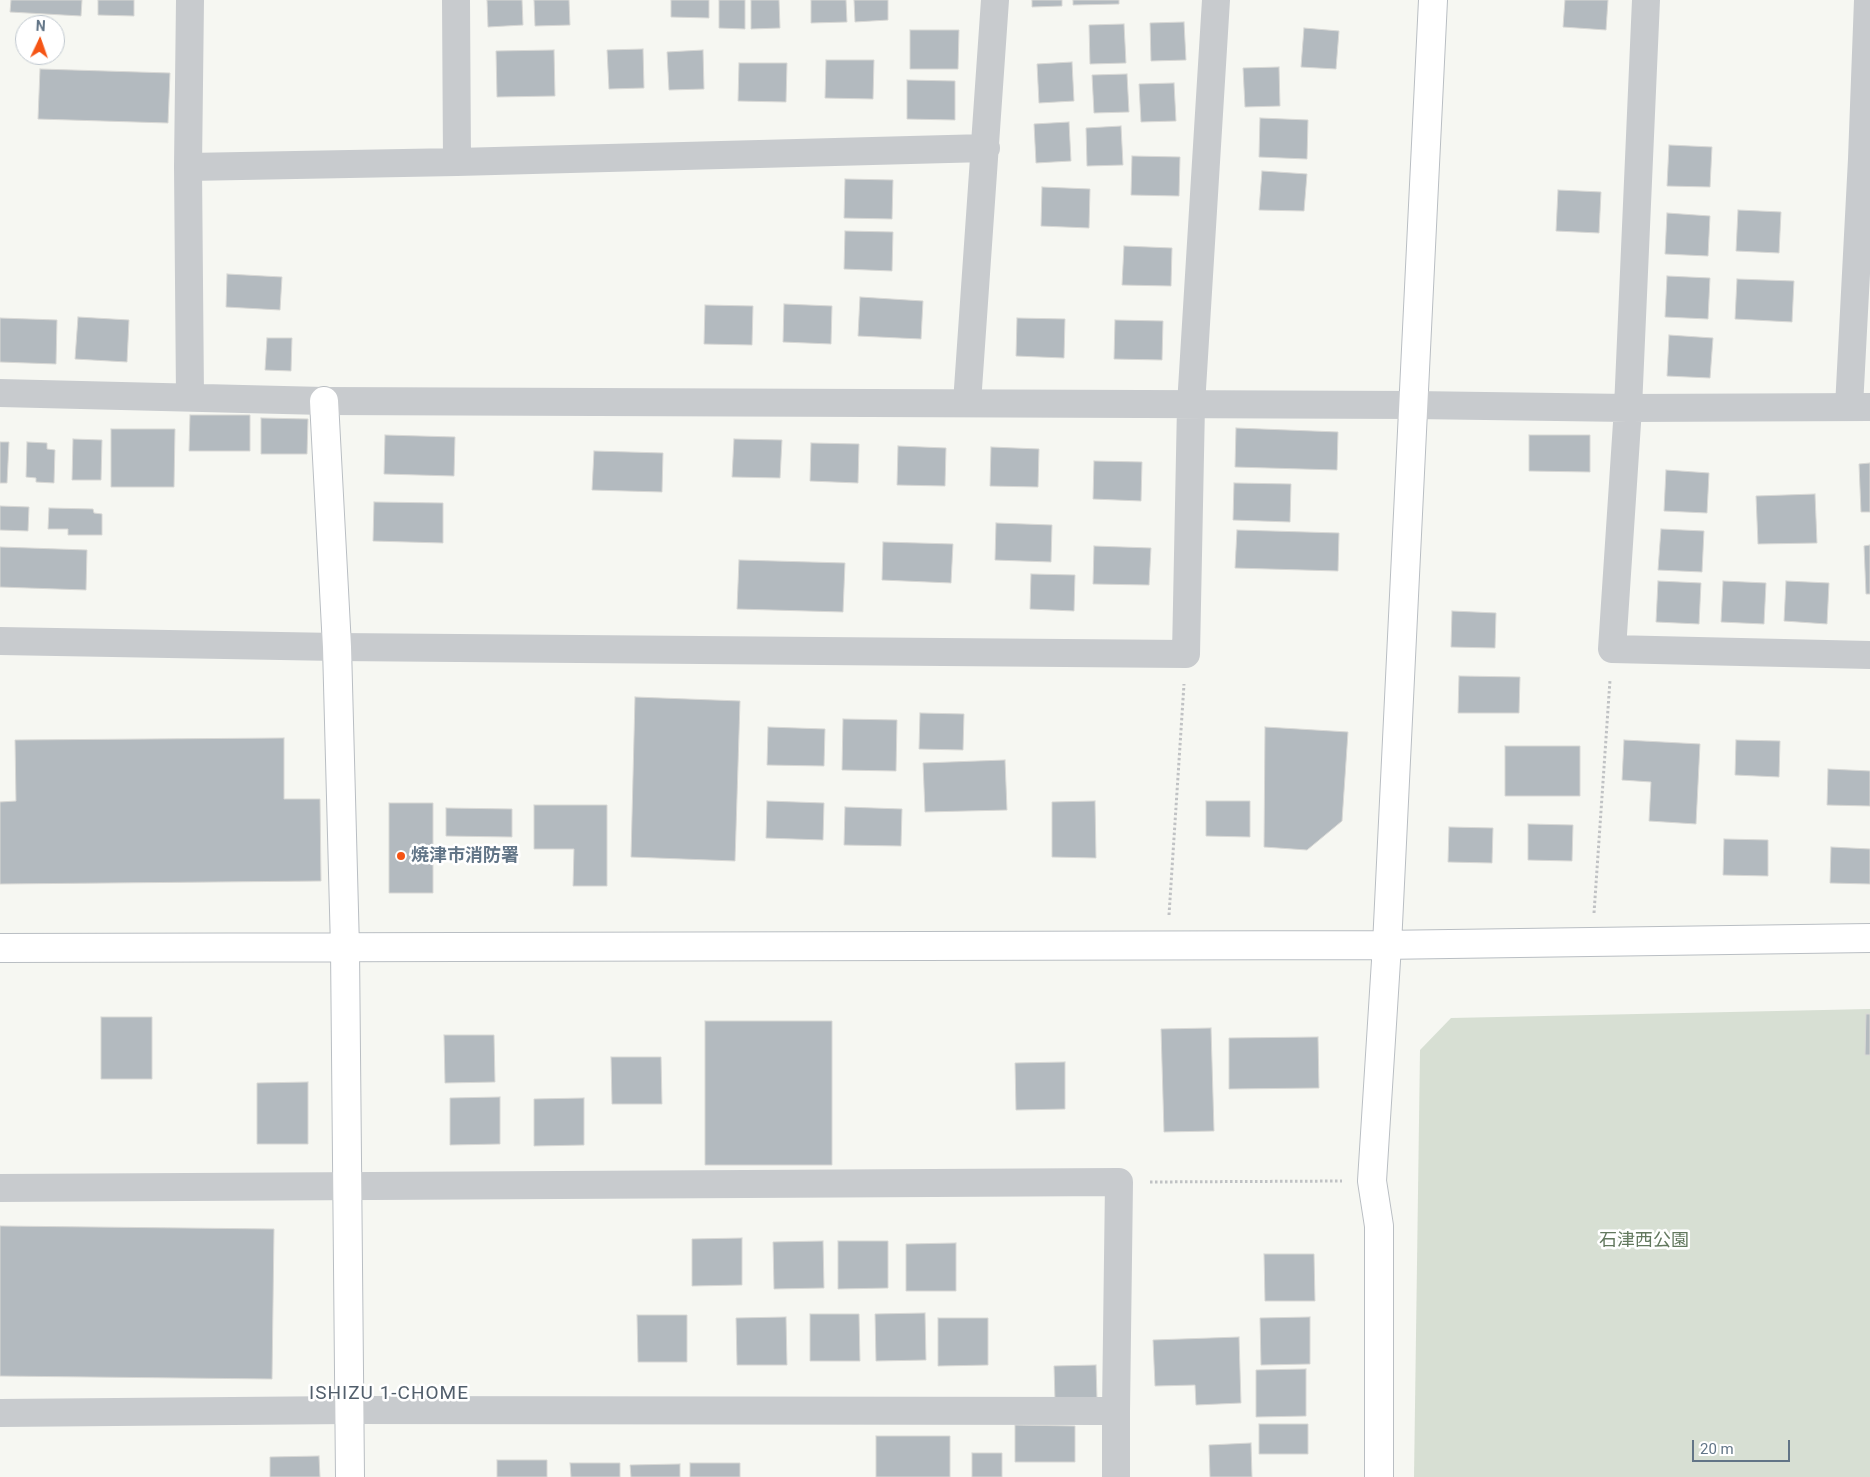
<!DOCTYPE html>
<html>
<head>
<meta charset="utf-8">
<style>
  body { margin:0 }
  #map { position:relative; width:1870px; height:1477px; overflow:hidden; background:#f6f7f2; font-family:Roboto,sans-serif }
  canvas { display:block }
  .north { position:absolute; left:15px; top:15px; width:50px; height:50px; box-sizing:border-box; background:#fff; border:1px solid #c0c8cf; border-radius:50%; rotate:3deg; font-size:14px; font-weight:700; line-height:20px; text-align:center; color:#627587 }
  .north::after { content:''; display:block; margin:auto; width:18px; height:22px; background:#f55414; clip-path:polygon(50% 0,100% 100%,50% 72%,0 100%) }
  .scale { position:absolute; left:1692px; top:1440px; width:98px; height:22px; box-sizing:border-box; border:2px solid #627587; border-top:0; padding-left:6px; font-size:15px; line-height:18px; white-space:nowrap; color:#627587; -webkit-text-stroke:4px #fff; paint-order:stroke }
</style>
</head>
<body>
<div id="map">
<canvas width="1870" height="1477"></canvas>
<div class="north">N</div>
<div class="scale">20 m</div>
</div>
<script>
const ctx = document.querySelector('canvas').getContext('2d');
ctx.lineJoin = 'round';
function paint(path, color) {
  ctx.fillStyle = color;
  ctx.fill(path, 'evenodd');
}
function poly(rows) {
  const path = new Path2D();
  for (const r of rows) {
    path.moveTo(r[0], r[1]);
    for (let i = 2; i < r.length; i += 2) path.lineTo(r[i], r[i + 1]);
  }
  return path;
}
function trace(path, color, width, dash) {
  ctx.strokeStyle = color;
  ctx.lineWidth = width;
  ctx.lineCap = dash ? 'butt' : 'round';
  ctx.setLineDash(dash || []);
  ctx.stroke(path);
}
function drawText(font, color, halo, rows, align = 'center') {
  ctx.font = font + ' Roboto,"Noto Sans JP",sans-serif';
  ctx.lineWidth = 5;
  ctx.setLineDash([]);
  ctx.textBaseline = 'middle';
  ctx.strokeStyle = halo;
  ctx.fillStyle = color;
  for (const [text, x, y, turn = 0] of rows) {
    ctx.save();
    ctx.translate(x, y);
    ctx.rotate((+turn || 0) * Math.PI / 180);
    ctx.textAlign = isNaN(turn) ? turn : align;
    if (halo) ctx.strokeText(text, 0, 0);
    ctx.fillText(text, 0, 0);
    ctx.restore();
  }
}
const green = poly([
  [1870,1009,1870,1477,1414,1477,1420,1050,1451,1018]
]);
const building = poly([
  [11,0,82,0,81,16,10,12,11,0],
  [98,0,134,0,134,16,98,15,98,0],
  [487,0,522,0,523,25,488,27,487,0],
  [534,0,569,0,570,25,535,26,534,0],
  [671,0,709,0,709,18,671,17,671,0],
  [719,0,745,0,745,29,719,28,719,0],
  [751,0,779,0,780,28,751,29,751,0],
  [811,0,846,0,847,22,811,23,811,0],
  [854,0,888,0,888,20,855,22,854,0],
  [1032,0,1062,0,1062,6,1032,7,1032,0],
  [1073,0,1119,0,1119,4,1073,5,1073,0],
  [1565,0,1608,0,1606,30,1563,27,1565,0],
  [1184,22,1186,60,1151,61,1150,23,1184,22],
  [1124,24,1126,63,1090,64,1089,25,1124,24],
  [1304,28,1339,31,1336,69,1301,67,1304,28],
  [910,30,959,30,958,69,910,69,910,30],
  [643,49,644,88,609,89,607,50,643,49],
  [554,50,555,96,497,97,496,51,554,50],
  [703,50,704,89,669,90,667,52,703,50],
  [826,60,874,60,873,99,825,98,826,60],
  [1072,62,1074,101,1039,103,1037,64,1072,62],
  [739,63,787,63,786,102,738,101,739,63],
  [1279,67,1280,106,1245,107,1243,68,1279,67],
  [40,69,170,73,168,123,38,119,40,69],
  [1127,74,1129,112,1094,113,1092,75,1127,74],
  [907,80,955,81,955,120,907,119,907,80],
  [1174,83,1176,121,1141,122,1139,84,1174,83],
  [1260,118,1308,120,1307,159,1259,157,1260,118],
  [1069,122,1071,161,1036,163,1034,124,1069,122],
  [1121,126,1123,165,1087,166,1086,128,1121,126],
  [1669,145,1712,147,1710,187,1667,186,1669,145],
  [1132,156,1180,157,1179,196,1131,195,1132,156],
  [1262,171,1307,174,1304,211,1259,210,1262,171],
  [845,179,893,180,892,219,844,218,845,179],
  [1042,187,1090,189,1089,228,1041,226,1042,187],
  [1558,190,1601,192,1599,233,1556,231,1558,190],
  [1738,210,1781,212,1779,253,1736,251,1738,210],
  [1667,213,1710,216,1708,256,1665,254,1667,213],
  [845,231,893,232,892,271,844,269,845,231],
  [1124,246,1172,248,1171,286,1122,285,1124,246],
  [227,274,282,277,280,310,226,307,227,274],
  [1667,276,1710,278,1708,319,1665,317,1667,276],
  [1737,279,1794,281,1792,322,1735,319,1737,279],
  [860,297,923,301,921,339,858,336,860,297],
  [784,304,832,306,831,344,783,342,784,304],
  [705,305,753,306,752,345,704,344,705,305],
  [78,317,129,320,127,362,75,359,78,317],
  [0,318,57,320,56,364,0,362,0,318],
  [1017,318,1065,319,1064,358,1016,356,1017,318],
  [1115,320,1163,321,1162,360,1114,359,1115,320],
  [1669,335,1713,338,1710,378,1667,376,1669,335],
  [267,338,292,338,291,371,265,370,267,338],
  [190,415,250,415,250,451,189,451,190,415],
  [261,418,308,419,307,454,261,454,261,418],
  [1236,428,1338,432,1337,470,1235,467,1236,428],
  [111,429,175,429,174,487,111,487,111,429],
  [385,435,455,437,454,476,384,474,385,435],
  [1529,435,1590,435,1590,472,1529,471,1529,435],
  [73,439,102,440,101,480,72,480,73,439],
  [734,439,782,440,780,478,732,477,734,439],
  [0,442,9,442,7,483,0,483,0,442],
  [27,442,47,443,47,449,55,450,54,483,36,482,36,478,26,477,27,442],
  [811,443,859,444,858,483,810,481,811,443],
  [898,446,946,448,945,486,897,485,898,446],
  [991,447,1039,449,1038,487,990,486,991,447],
  [594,451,663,453,662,492,592,490,594,451],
  [1094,461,1142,462,1141,501,1093,499,1094,461],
  [1870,463,1870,512,1861,512,1859,464,1870,463],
  [1666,470,1709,473,1707,513,1664,511,1666,470],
  [1234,483,1291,484,1290,522,1233,520,1234,483],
  [1815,494,1817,543,1758,544,1756,496,1815,494],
  [374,502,443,503,443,543,373,541,374,502],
  [0,506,29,507,28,531,0,530,0,506],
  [49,508,93,509,94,513,102,514,102,535,68,535,68,529,48,529,49,508],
  [996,523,1052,525,1051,562,995,560,996,523],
  [1661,529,1704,531,1702,572,1658,570,1661,529],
  [1237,530,1339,533,1338,571,1235,568,1237,530],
  [883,542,953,544,951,583,882,580,883,542],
  [1870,545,1870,594,1866,594,1864,546,1870,545],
  [1094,546,1151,548,1149,585,1093,584,1094,546],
  [0,547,87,550,86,590,0,587,0,547],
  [739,560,845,563,843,612,737,609,739,560],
  [1031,574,1075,575,1074,611,1030,609,1031,574],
  [1658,581,1701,583,1699,624,1656,622,1658,581],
  [1723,581,1766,583,1764,624,1721,622,1723,581],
  [1786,581,1829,583,1827,624,1784,621,1786,581],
  [1452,611,1496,613,1495,648,1451,647,1452,611],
  [1459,676,1520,677,1519,713,1458,713,1459,676],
  [635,697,740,701,735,861,631,857,635,697],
  [920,713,964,714,963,750,919,749,920,713],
  [843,719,897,720,896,771,842,770,843,719],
  [768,727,825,729,824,766,767,765,768,727],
  [1265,727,1348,732,1342,821,1307,850,1264,847,1265,727],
  [284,738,284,799,320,799,321,881,0,884,0,802,16,801,15,740,284,738],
  [1624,740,1700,744,1696,824,1649,821,1651,782,1622,780,1624,740],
  [1736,740,1780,741,1779,777,1735,775,1736,740],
  [1505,746,1580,746,1580,796,1505,796,1505,746],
  [1005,760,1007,810,925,812,923,763,1005,760],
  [1828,769,1870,771,1870,806,1827,805,1828,769],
  [767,801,824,803,823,840,766,838,767,801],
  [1095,801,1096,858,1052,857,1052,802,1095,801],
  [1206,801,1250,801,1250,837,1206,836,1206,801],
  [389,803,433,803,433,893,389,893,389,803],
  [534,805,607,805,607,886,573,886,574,849,534,849,534,805],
  [845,807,902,809,901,846,844,845,845,807],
  [446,808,512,809,512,837,446,836,446,808],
  [1528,824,1573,825,1572,861,1528,860,1528,824],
  [1449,827,1493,828,1492,863,1448,862,1449,827],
  [1724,839,1768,840,1768,876,1723,875,1724,839],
  [1831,847,1870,849,1870,884,1830,883,1831,847],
  [1866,1014,1870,1014,1870,1055,1865,1055,1866,1014],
  [101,1017,152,1017,152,1079,101,1079,101,1017],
  [705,1021,832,1021,832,1165,705,1165,705,1021],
  [1211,1028,1214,1131,1164,1132,1161,1029,1211,1028],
  [444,1035,494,1035,495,1082,445,1083,444,1035],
  [1318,1037,1319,1088,1229,1089,1229,1038,1318,1037],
  [611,1057,661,1057,662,1104,612,1104,611,1057],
  [1065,1062,1065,1109,1016,1110,1015,1063,1065,1062],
  [308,1082,308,1144,257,1144,257,1083,308,1082],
  [500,1097,500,1144,450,1145,450,1098,500,1097],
  [584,1098,584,1145,534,1146,534,1099,584,1098],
  [0,1226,274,1229,272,1379,0,1376,0,1226],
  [742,1238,742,1285,692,1286,692,1239,742,1238],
  [823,1241,824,1288,774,1289,773,1242,823,1241],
  [838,1241,888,1241,888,1288,838,1289,838,1241],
  [956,1243,956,1291,906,1291,906,1244,956,1243],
  [1264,1254,1314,1254,1315,1301,1265,1301,1264,1254],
  [925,1313,926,1360,876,1361,875,1314,925,1313],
  [810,1314,859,1314,860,1361,810,1361,810,1314],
  [637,1315,687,1315,687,1362,638,1362,637,1315],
  [786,1317,787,1365,737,1365,736,1318,786,1317],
  [1310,1317,1310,1364,1261,1365,1260,1318,1310,1317],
  [938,1318,988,1318,988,1365,938,1366,938,1318],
  [1239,1337,1241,1403,1196,1405,1195,1385,1155,1386,1153,1340,1239,1337],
  [1096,1365,1097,1399,1055,1400,1054,1366,1096,1365],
  [1306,1369,1306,1416,1256,1417,1256,1370,1306,1369],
  [1259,1424,1308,1424,1308,1454,1259,1454,1259,1424],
  [1015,1425,1075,1426,1075,1462,1015,1462,1015,1425],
  [876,1436,950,1436,950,1477,876,1477,876,1436],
  [1251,1443,1252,1477,1210,1477,1209,1445,1251,1443],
  [972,1453,1002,1453,1002,1477,972,1477,972,1453],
  [319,1456,320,1477,270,1477,270,1457,319,1456],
  [497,1460,547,1460,547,1477,497,1477,497,1460],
  [570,1463,620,1463,620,1477,571,1477,570,1463],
  [690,1463,740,1463,740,1477,690,1477,690,1463],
  [680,1464,680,1477,631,1477,630,1465,680,1464]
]);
const path = poly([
  [1594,913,1610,680],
  [1169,915,1184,684],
  [1150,1182,1342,1181]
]);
const street = poly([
  [190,0,188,167,190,397],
  [456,0,457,162],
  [1646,0,1628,408,1612,649,1870,655],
  [188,167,457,162,986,148],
  [0,393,324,401,1414,405,1628,408,1870,407],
  [967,403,995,0],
  [1849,407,1862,159,1868,0],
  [0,641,337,647,1186,654,1191,405,1216,0],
  [0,1188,1119,1182,1116,1411,1116,1477],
  [0,1413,349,1410,1116,1411]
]);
const secondary = poly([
  [324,401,337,647,345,948,350,1477],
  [0,948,1380,945,1870,938],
  [1379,1477,1379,1226,1372,1181,1387,945,1433,0]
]);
const markers = [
  [401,856,5,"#f55414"]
];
const poiNames = [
  ["焼津市消防署",411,856]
];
const parkNames = [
  ["石津西公園",1644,1241]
];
const neighbourhoodNames = [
  ["ISHIZU 1-CHOME",389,1394]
];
paint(green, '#d7dfd3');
paint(building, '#b3babf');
trace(building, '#d8d8d5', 1);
trace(secondary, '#b9bec3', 30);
trace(path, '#c0c2c4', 3, [2.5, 2.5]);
trace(street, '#c8cbce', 28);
trace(secondary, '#fff', 28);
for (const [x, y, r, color] of markers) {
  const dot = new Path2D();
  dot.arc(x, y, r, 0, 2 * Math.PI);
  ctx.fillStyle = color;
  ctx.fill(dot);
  trace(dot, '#fff', 2);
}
drawText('bold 18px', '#627587', '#fff', poiNames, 'left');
drawText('18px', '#62785e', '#fff', parkNames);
ctx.letterSpacing = '1px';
drawText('19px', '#515e6b', '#fff', neighbourhoodNames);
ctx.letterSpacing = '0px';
</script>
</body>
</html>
